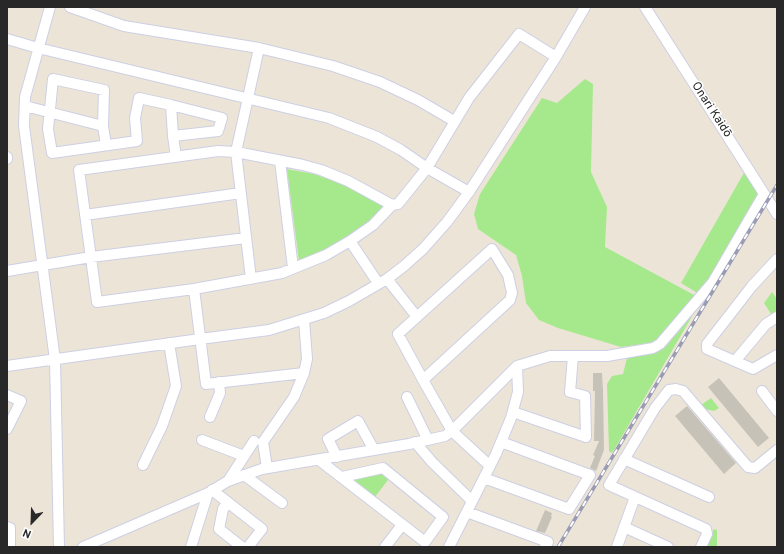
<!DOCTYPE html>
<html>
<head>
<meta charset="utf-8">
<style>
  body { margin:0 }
  #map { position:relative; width:784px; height:554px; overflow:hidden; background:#ece5d7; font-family:Overpass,sans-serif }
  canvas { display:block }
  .frame { position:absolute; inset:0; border:8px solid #282828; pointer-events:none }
  .north { position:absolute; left:12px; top:502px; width:40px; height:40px; -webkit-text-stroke:3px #fff; paint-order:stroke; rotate:203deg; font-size:11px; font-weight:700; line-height:16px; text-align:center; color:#282828 }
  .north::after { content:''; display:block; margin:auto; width:14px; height:18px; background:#282828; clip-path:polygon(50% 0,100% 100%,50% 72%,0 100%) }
</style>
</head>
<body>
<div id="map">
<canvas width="784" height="554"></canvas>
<div class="frame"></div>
<div class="north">N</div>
</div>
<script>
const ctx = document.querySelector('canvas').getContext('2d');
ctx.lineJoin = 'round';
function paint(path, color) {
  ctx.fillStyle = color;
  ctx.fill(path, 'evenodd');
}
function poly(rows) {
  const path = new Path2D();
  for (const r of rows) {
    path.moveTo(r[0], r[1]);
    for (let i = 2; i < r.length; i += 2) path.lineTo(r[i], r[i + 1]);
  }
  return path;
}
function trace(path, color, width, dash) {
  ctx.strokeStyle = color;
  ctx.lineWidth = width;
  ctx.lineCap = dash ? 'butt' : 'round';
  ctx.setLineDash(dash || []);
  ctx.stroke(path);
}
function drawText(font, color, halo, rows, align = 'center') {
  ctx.font = font + ' Overpass,sans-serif';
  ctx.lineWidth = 3;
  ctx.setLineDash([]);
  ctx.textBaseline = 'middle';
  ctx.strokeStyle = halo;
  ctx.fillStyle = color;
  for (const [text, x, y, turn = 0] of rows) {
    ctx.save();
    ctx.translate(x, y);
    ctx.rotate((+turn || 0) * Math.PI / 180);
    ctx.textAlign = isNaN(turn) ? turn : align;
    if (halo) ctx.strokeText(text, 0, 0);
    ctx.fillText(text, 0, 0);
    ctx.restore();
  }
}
const green = poly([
  [585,79,593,84,591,172,607,207,605,247,696,296,659,342,621,347,558,328,539,320,526,303,522,276,516,255,478,229,474,214,480,194,542,98,557,103],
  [287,169,314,174,342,184,385,207,361,228,323,251,299,261],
  [745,171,761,195,712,279,699,294,681,283],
  [772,292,777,299,777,315,773,317,764,303],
  [694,313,614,450,611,453,609,451,607,384,612,376,623,374,627,358,657,352,668,344],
  [711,398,719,408,714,411,705,409,701,405],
  [381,471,391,476,375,497,352,480,355,475],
  [714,529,717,530,717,547,706,547]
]);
const building = poly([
  [593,373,602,373,603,390,604,450,596,471,590,468,595,456,593,455,599,441,594,441,595,391,593,391],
  [719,378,769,438,758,447,708,387],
  [687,406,736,463,724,474,675,416],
  [545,510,552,513,551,516,552,517,545,533,536,531]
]);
const minor = poly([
  [50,7,25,97,24,126,55,360,59,547],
  [70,7,124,26,259,48,333,66,380,82,418,100,454,121],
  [645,7,777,214],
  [7,39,38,48,329,118,377,137,401,150,427,168,469,192],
  [25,106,103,126],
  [173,136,171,105,222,118,218,131,173,136,176,157],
  [106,145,103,126,104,90,53,79,48,129,52,153,137,141,135,118,139,98,171,105],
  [7,157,7,159],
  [280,161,293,268],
  [392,205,348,181,321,170,303,165,236,152,218,151,79,170,97,302,194,289,282,273,326,255,350,241,373,225,392,205,398,204,427,168,469,98,519,34,556,57],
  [85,215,241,193],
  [350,241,378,283],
  [777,259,752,286,707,344,707,349,753,369,777,355],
  [7,271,91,257,246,238],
  [251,279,236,152,259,48],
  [387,279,417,317],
  [194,289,206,384,304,373],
  [735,361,766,324,777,317],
  [7,366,200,339,269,330,324,313,349,301,387,279,404,266,423,249,447,222,469,192,556,57,585,7],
  [423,380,510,300,512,293,508,275,492,249,398,334,423,380,452,431,490,466],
  [762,391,777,411],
  [7,395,21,401,7,429],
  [407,397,428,440],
  [513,412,586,437,585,396,570,392,573,356],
  [210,417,220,393,219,382],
  [202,440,244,456],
  [415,442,432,462,472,501],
  [337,457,328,439,358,421,374,450],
  [624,459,709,497],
  [319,460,425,542,443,517,383,468,342,477],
  [143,465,162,426,176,386,169,343],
  [267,468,263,442,294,397,304,373,307,359,304,320],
  [244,475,282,503],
  [484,478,569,509,590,475,501,442],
  [228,481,254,441],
  [212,490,262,529,248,547],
  [228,502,223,509,219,529,242,547],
  [467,512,548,542,545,547],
  [7,527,10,528,10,547],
  [624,527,668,547],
  [83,547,208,493,228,481,262,469,409,444,445,436,452,431,517,366,550,356,607,356,653,348,660,344,713,282,764,194],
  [191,547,208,493],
  [385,547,402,525],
  [449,547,496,454,511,418,518,392,517,366],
  [617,547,635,497],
  [701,547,707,534,706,529,609,485,655,408,669,390,676,389,683,391,748,467,755,468,777,450]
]);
const rail = poly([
  [558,547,777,185]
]);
const streetNames = [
  ["Onari Kaidō",711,110,57]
];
paint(green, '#a6e98d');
paint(building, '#c7c2b8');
trace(minor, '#cdcfe3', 12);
trace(minor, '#fff', 10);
trace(rail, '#9a9cb5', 3.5);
trace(rail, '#fff', 2, [6]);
drawText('12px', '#282828', '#fff', streetNames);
</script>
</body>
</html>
